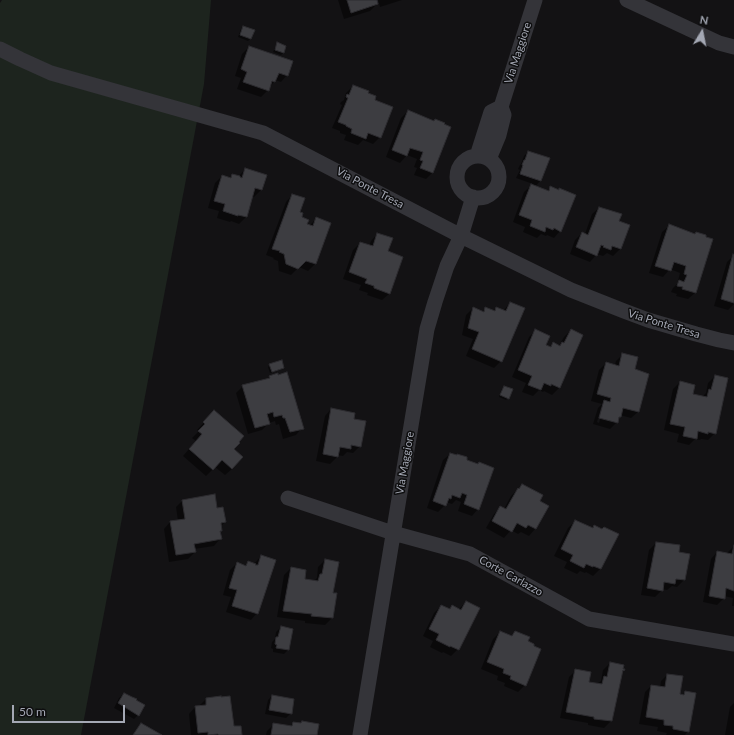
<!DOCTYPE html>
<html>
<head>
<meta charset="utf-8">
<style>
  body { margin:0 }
  #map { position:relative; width:734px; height:735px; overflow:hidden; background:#131214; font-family:Lato,sans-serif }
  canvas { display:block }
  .north { position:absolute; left:682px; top:12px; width:40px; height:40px; -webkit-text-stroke:3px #0e0e0f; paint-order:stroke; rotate:10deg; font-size:11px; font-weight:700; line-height:16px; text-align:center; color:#a4a8b4 }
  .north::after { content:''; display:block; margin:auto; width:14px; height:18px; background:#a4a8b4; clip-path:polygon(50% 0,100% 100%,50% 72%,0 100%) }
  .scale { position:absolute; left:12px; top:705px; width:113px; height:18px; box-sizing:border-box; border:2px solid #a4a8b4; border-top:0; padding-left:5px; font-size:12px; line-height:14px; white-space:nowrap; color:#a4a8b4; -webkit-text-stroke:3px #0e0e0f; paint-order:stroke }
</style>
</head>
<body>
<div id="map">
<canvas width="734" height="735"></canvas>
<div class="north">N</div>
<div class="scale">50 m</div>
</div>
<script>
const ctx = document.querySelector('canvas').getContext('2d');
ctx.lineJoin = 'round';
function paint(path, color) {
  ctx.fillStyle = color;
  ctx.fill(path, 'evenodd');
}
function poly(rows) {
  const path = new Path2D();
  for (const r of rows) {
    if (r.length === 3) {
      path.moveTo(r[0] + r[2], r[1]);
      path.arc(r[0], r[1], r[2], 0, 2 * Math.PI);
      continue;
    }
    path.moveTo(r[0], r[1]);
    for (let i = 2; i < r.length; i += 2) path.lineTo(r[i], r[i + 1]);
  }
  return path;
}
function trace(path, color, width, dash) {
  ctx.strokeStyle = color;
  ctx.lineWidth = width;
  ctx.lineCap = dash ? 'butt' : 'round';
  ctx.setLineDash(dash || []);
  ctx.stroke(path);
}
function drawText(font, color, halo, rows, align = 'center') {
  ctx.font = font + ' Lato,sans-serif';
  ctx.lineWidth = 3;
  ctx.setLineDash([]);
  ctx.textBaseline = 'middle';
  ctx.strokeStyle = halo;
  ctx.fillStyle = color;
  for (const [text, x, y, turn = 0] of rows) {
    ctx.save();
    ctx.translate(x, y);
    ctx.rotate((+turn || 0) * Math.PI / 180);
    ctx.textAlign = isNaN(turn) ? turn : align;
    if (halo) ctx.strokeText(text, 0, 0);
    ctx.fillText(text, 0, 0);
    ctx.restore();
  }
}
const green = poly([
  [2,0,211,0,204,84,81,735,0,735,0,3]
]);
const shadow = poly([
  [338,0,376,0,377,4,370,11,344,19],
  [378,0,402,0,380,7],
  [243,27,250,39,248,41,238,37,241,29],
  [277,44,285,46,283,53,281,55,273,52],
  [249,47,287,75,281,82,275,80,268,90,261,97,237,89,241,78,235,76,242,54],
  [353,86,374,101,380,137,373,144,363,140,358,145,344,140,346,135,340,133,340,131,332,128,342,105,340,104,341,102,344,100,346,93],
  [408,111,433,172,426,179,414,175,417,168,414,167,417,159,407,155,400,163,386,157,401,118],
  [528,152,540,181,535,187,547,191,550,188,558,191,560,189,560,231,554,238,547,235,546,236,541,234,537,238,523,232,525,227,513,222,524,192,533,184,516,178,520,170,518,169,520,165,521,164,524,156],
  [245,169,261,190,254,197,252,196,246,217,239,224,231,221,230,222,217,218,219,211,208,208,215,183,222,176,229,179,233,175,239,176],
  [292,195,300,218,306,225,310,225,317,218,315,264,308,271,299,267,291,275,279,271,278,261,273,259,274,258,266,255,286,202],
  [599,208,618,221,629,225,620,249,613,256,607,253,603,256,597,254,590,262,570,254,575,240,582,233,585,234,592,214],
  [669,226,712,240,695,293,688,299,676,296,677,294,671,292,673,288,680,281,678,281,680,273,670,269,663,277,649,273,662,232],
  [377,234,387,251,389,294,382,300,367,295,368,293,359,290,361,285,343,279,353,250,360,243,369,246,371,241],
  [733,256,734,304,728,310,714,306,727,262],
  [510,303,501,361,494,368,466,356,473,339,462,335,466,315,473,308,482,312,486,308,493,311,496,308,503,311],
  [536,330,545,345,550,347,553,344,559,346,564,337,571,330,582,335,559,388,552,395,544,391,543,392,539,390,533,396,522,392,526,383,512,377,529,337],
  [623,354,633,369,638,412,631,418,620,415,617,422,610,429,593,424,598,408,602,404,591,401,599,370,606,363,615,365,616,361],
  [601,408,603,408,599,423,597,422],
  [270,365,283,367,281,369,270,373,268,367],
  [715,376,715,433,708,440,701,439,700,440,695,439,689,445,677,442,679,434,664,430,673,389,680,382,692,395,702,397,706,393,708,383],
  [270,377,302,428,296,435,283,439,279,424,276,425,275,421,269,423,262,430,248,434,236,393,243,386,266,380],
  [504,387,508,398,506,400,499,397,502,389],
  [331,409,353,419,360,446,353,453,347,452,343,456,337,455,337,457,330,464,316,461,325,416],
  [208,418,233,449,232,469,225,475,215,467,206,476,183,456,196,441,192,438,199,431,197,430],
  [450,454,478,465,478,509,472,516,458,511,461,502,456,500,452,504,446,502,445,505,438,512,427,508,443,460],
  [522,485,538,501,548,507,535,529,529,536,521,532,518,534,511,530,504,538,486,528,494,514,500,508,504,509,511,496],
  [182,501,225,522,220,527,221,530,219,532,220,539,214,546,194,549,195,552,188,559,169,562,164,529,170,522,178,521,176,507],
  [575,521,591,529,595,526,602,530,617,534,600,569,593,576,586,572,585,573,580,571,577,574,564,568,567,562,554,556,568,528],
  [656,543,678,553,684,580,677,587,672,586,667,590,662,589,662,590,655,597,641,595,649,550],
  [734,546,734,606,732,606,733,598,724,596,724,598,717,605,703,602,711,559,717,552,727,554,727,553],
  [261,556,257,613,251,620,226,612,231,597,223,595,230,570,237,563,245,566,248,562,254,564],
  [325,560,332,594,336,594,332,618,325,625,305,623,305,621,277,617,284,575,291,568,304,580,313,582,317,578,318,567],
  [466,602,458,649,451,656,443,652,442,653,430,647,433,641,423,636,434,613,441,606,448,610,452,606,458,610],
  [281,627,288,650,284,654,273,652,273,649,271,648,272,642,275,639,276,632],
  [500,632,510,637,515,632,527,642,525,685,518,692,504,686,505,683,497,680,498,676,481,669,493,639],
  [610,663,611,721,604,728,588,725,588,723,560,718,569,677,576,670,588,682,597,684,601,681,603,670],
  [667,675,679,695,682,695,685,692,688,731,685,735,666,735,667,733,657,731,658,727,639,724,645,692,651,686,660,687,661,681],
  [124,694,135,700,138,715,134,719,114,708,119,698],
  [272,696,291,713,286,718,265,714,268,700],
  [206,699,233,728,241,735,191,735,189,714,195,707,199,706],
  [734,703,734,735,725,735,730,707],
  [293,723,316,735,266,735,267,731,274,724,289,727]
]);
const building = poly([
  [347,0,377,0,378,4,351,13,347,0],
  [243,26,255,30,251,39,240,35,243,26],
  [277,42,286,46,284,53,275,50,277,42],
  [249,46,293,61,288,76,279,73,275,82,272,81,269,91,243,82,247,72,241,69,249,46],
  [353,85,369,91,368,93,376,96,375,100,393,107,381,138,368,133,366,139,351,133,352,129,346,126,346,125,338,122,348,98,346,97,347,94,349,95,353,85],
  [408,110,434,121,435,119,445,123,444,124,451,127,433,173,420,168,423,161,420,160,423,152,410,148,407,156,392,150,408,110],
  [528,151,550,158,541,181,520,174,523,165,522,165,524,160,525,160,528,151],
  [245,168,267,175,262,190,255,188,247,217,238,215,238,216,223,211,225,204,214,201,222,175,231,178,232,174,240,176,240,177,242,178,245,168],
  [531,184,549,191,550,186,559,190,559,188,576,195,561,232,554,228,553,230,546,227,545,232,530,226,532,220,519,215,531,184],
  [292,194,305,198,300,212,303,213,302,217,309,220,307,224,313,226,316,217,331,223,316,264,306,261,298,269,286,264,284,254,279,252,280,251,272,249,292,194],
  [599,207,622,214,619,221,630,225,621,249,612,246,611,250,603,247,604,246,601,245,597,256,576,247,582,232,588,235,599,207],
  [669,224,695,234,696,232,706,235,706,237,713,239,696,293,682,289,683,287,677,286,679,280,684,282,687,275,684,274,686,266,674,262,671,271,655,266,669,224],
  [377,233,393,238,388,251,403,257,390,294,374,288,374,286,365,283,367,279,349,272,360,242,373,246,377,233],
  [733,254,734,255,734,303,721,299,733,254],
  [510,302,525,308,502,362,472,349,479,332,468,328,473,307,484,312,485,307,495,311,496,307,506,311,510,302],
  [535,329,550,336,546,345,551,347,553,342,560,346,562,342,564,343,571,329,583,335,560,388,551,384,551,386,544,383,541,390,528,385,532,376,518,370,535,329],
  [622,353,638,357,635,369,649,374,639,412,623,408,621,417,619,417,618,423,599,418,604,400,610,402,611,398,597,394,606,362,619,366,622,353],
  [282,360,284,368,272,372,269,364,282,360],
  [287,372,304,429,290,432,285,418,283,418,282,415,274,417,273,412,267,414,270,424,255,428,242,385,270,378,269,376,278,373,278,375,287,372],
  [715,375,728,378,716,434,708,432,708,434,698,431,697,439,683,436,685,427,670,424,680,381,695,385,693,394,707,397,709,389,711,390,715,375],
  [504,386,513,389,509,399,500,395,504,386],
  [331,408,355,413,354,419,366,421,361,447,351,445,351,449,340,447,338,457,323,454,331,408],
  [214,410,244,436,239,442,240,443,234,449,243,457,232,469,222,460,213,470,189,449,202,434,198,431,205,424,203,422,214,410],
  [450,453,457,455,457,454,467,457,467,460,478,464,479,462,494,468,479,510,464,504,467,495,462,493,460,498,452,495,451,499,449,498,446,506,433,501,450,453],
  [522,484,543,495,540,501,549,506,536,529,528,525,526,528,517,523,512,532,492,521,500,506,506,509,518,488,519,489,522,484],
  [215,494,217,508,223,507,226,522,221,523,222,531,220,531,222,539,194,544,196,552,176,555,170,521,185,519,182,500,215,494],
  [575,520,593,528,594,525,602,529,604,527,619,534,601,569,593,566,593,567,586,564,584,568,570,561,573,555,561,549,575,520],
  [656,542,680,545,679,552,690,554,685,580,676,579,675,584,664,582,663,591,647,588,656,542],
  [734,545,734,591,726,588,725,599,709,596,717,551,732,554,734,545],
  [261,555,276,560,258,614,232,606,237,590,229,588,237,562,246,566,248,561,256,564,255,565,258,565,261,555],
  [325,559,339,562,333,593,337,593,333,618,311,616,312,614,283,611,291,567,306,570,305,579,318,581,320,574,322,574,325,559],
  [466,601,480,608,459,650,450,646,450,647,436,640,439,634,429,629,441,605,450,609,452,605,461,610,466,601],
  [281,626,293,629,289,650,276,648,277,645,275,644,276,637,278,637,281,626],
  [500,631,512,636,515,631,530,637,528,641,534,644,534,646,541,649,526,686,510,679,511,676,503,673,504,669,487,662,500,631],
  [610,662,624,665,623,669,625,669,624,671,623,670,612,721,594,719,594,717,566,712,575,669,591,672,589,682,602,684,604,676,607,677,610,662],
  [667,674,683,676,680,694,684,695,685,691,696,693,689,732,673,729,673,726,664,725,664,720,646,717,651,685,665,687,667,674],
  [124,693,132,697,137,699,136,700,145,705,139,716,118,703,124,693],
  [272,695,294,699,292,714,269,710,272,695],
  [221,696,221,697,230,696,234,726,241,726,242,735,219,735,218,734,208,735,208,732,198,733,195,706,206,705,206,698,221,696],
  [302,721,319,724,317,735,271,735,273,723,292,726,293,722,301,723,302,721],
  [141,723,162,735,133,735,141,723]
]);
const street = poly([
  [627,0,719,43,734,47],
  [0,49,20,59,51,73,263,133,461,236,571,290,624,311,648,320,696,334,719,340,734,343],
  [501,107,535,0],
  [477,156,491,112,501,107,504,115,499,135,489,159],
  [478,177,21],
  [288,498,393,533,470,554,589,619,734,644],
  [360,735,427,329,435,302,447,266,461,236,473,197]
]);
const streetNames = [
  ["Via Maggiore",518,53,-72],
  ["Via Ponte Tresa",370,188,28],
  ["Via Ponte Tresa",664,324,17],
  ["Via Maggiore",405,463,-80],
  ["Corte Carlazzo",511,576,29]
];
paint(green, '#1d241e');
paint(shadow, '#0007');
paint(building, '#3d3d41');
trace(building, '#2d2c30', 1);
trace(street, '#343439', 15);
drawText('11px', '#a4a8b4', '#0e0e0f', streetNames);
</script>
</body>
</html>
